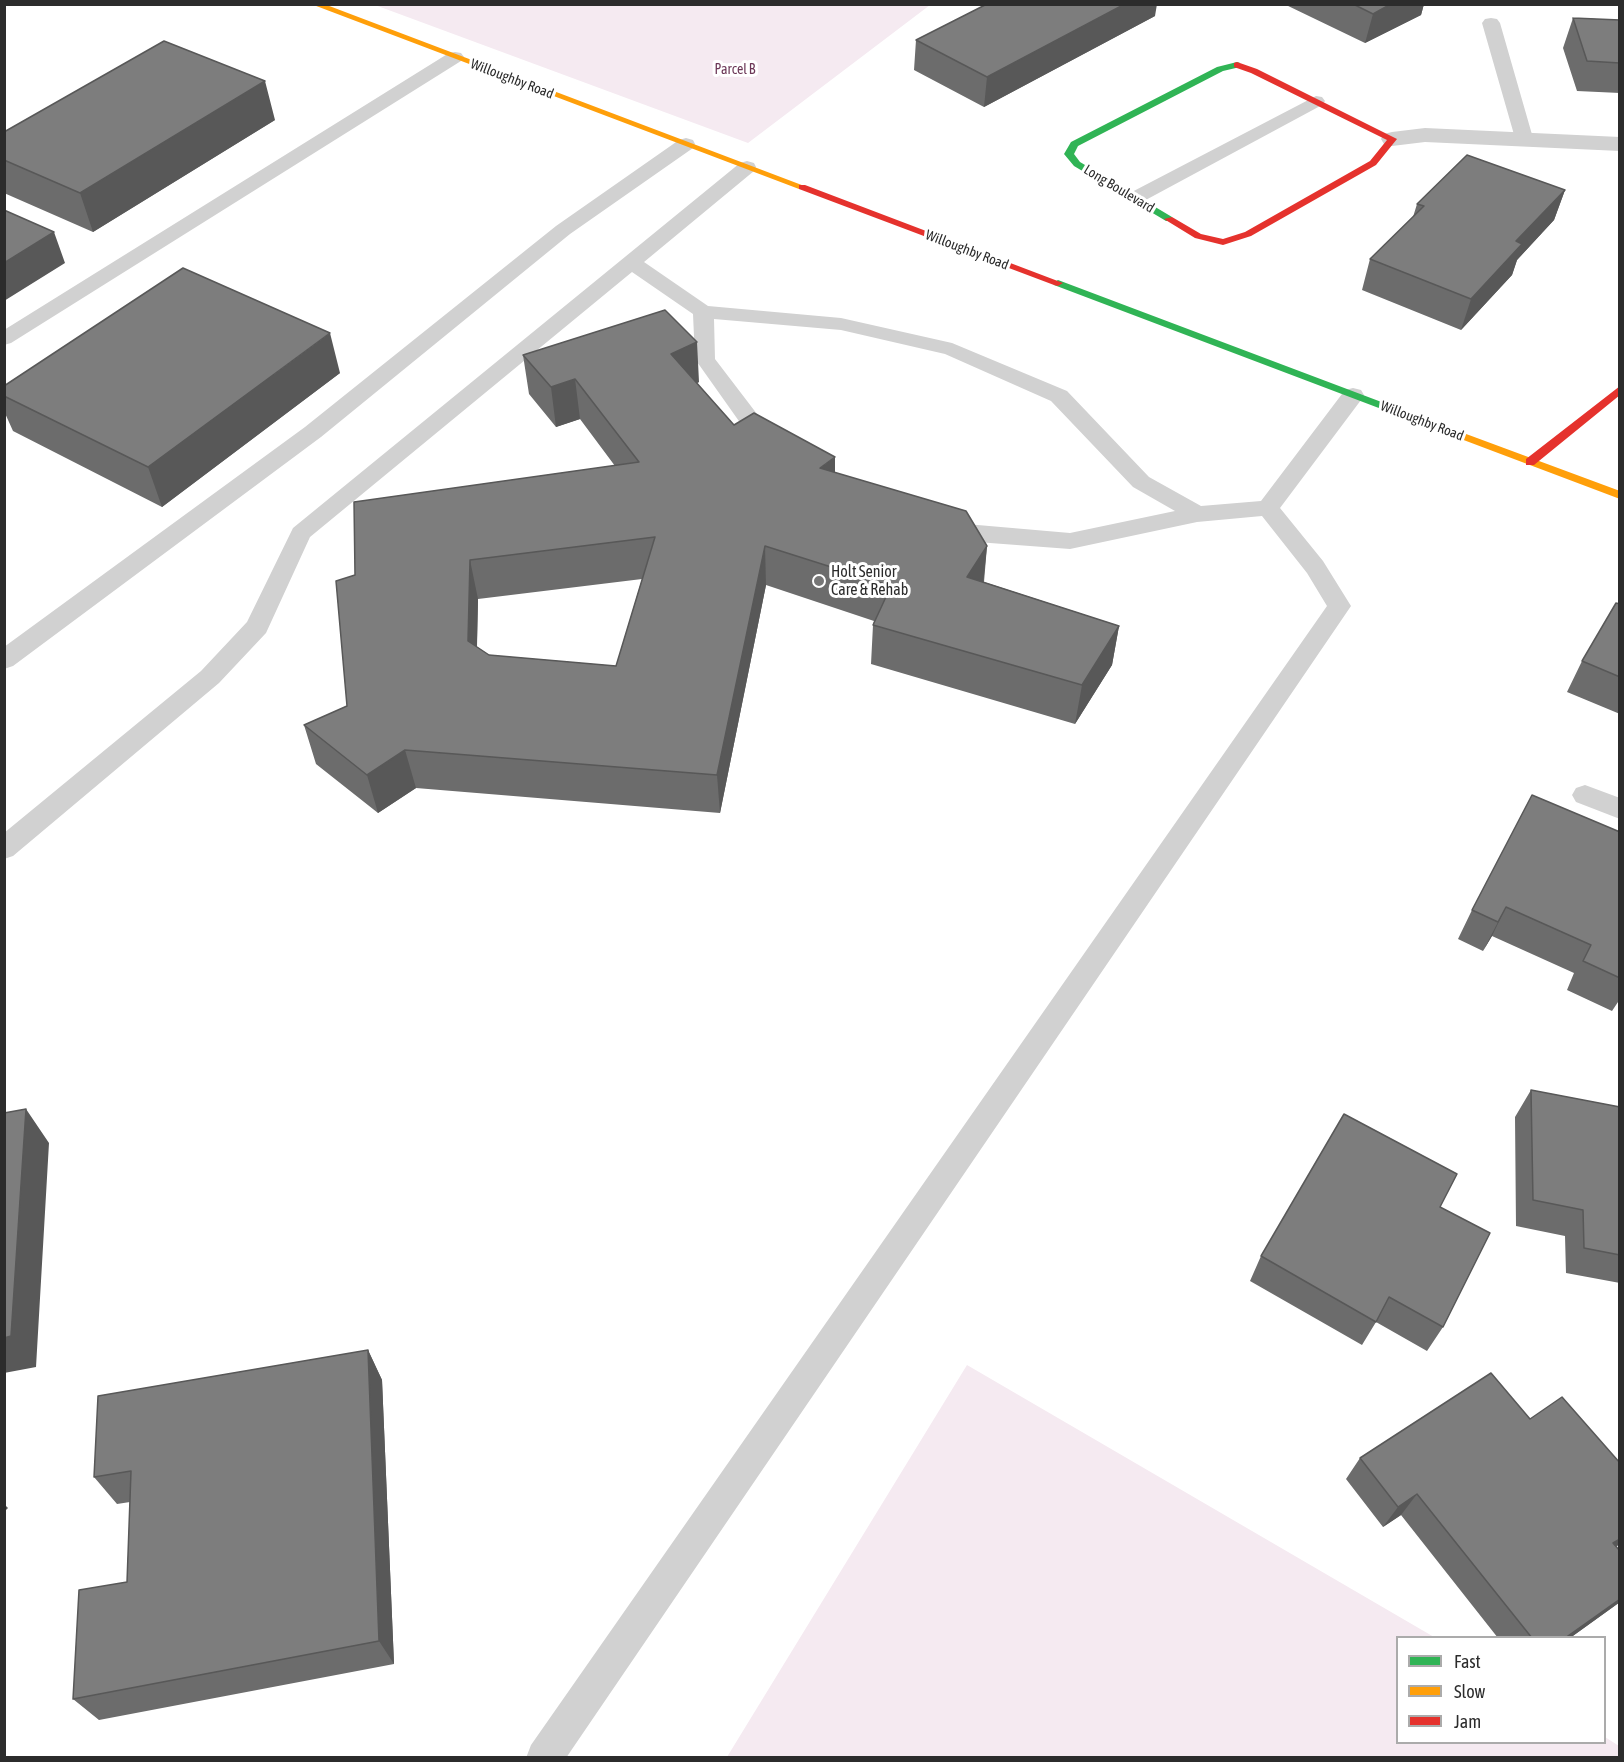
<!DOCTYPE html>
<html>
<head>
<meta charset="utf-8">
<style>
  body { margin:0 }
  #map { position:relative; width:1624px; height:1762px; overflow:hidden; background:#fff; font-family:"Asap Condensed",sans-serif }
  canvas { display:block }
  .frame { position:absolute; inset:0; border:6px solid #2c2c2c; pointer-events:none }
  .legend { position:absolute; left:1396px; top:1636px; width:210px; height:108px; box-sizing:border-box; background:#fff; border:2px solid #ababab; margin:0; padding:8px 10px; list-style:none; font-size:18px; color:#2c2c2c }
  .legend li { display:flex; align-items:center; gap:12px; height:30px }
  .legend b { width:30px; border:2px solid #ababab }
</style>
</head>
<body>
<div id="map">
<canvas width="1624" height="1762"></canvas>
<div class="frame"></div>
<ul class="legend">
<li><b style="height:8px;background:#30b455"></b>Fast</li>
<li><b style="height:8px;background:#ff9f0a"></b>Slow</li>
<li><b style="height:8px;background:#e5322d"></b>Jam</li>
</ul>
</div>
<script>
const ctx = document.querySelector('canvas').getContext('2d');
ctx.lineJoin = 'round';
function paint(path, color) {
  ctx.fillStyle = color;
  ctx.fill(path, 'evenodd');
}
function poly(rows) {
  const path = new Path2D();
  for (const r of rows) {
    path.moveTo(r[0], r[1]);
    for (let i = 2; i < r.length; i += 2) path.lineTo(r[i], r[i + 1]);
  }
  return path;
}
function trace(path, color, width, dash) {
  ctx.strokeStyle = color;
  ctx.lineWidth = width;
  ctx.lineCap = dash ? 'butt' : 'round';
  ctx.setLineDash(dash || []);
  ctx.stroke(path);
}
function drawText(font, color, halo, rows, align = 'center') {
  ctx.font = font + ' "Asap Condensed",sans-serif';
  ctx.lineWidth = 6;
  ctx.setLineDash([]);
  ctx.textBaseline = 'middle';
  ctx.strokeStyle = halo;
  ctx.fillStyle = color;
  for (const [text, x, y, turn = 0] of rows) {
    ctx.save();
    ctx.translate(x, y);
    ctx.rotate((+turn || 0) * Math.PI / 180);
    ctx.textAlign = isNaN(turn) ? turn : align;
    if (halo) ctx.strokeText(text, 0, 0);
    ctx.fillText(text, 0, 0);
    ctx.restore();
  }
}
const green = poly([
  [375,5,930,4,930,5,748,143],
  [967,1365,1434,1637,1398,1638,1398,1742,1604,1742,1605,1737,1619,1746,1619,1757,727,1757]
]);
const lane = poly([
  [1491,18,1497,19,1500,23,1533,138,1530,142,1518,142,1515,138,1482,23,1485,19,1491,18],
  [455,52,461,53,464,57,461,61,11,343,4,345,4,330,449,53,455,52],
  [1316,96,1322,97,1325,101,1322,105,1142,202,1135,204,1128,202,1125,198,1128,194,1316,96],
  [686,138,693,140,695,144,693,148,570,234,321,437,13,666,4,669,4,647,305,427,556,226,679,140,686,138],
  [747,161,754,163,756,167,754,171,644,262,708,306,841,318,952,343,1067,391,1149,477,1201,506,1261,501,1345,390,1353,388,1361,390,1364,395,1361,400,1280,508,1323,561,1351,606,566,1758,526,1758,531,1745,1327,606,1307,573,1262,516,1197,522,1070,549,950,540,935,535,932,530,935,525,943,522,1070,533,1175,511,1133,487,1051,401,945,354,841,330,714,319,715,359,757,414,784,433,787,438,784,443,776,445,768,443,741,424,695,359,693,314,632,272,310,537,266,633,219,683,13,856,4,859,4,833,201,671,247,622,293,528,740,163,747,161],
  [1585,785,1620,798,1620,819,1576,802,1572,795,1576,788,1585,785]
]);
const street = poly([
  [1425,128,1620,137,1620,151,1425,142,1392,146,1384,144,1381,139,1384,134,1392,132,1425,128]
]);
const fast = poly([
  [1237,62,1240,63,1240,67,1223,71,1078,146,1074,154,1080,162,1172,217,1172,221,1166,221,1074,166,1064,154,1071,142,1217,67,1237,62],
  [1058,280,1400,409,1401,411,1400,413,1392,413,1054,285,1053,283,1058,280]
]);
const slow = poly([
  [311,4,324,4,807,187,799,189,311,4],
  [1396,408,1620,491,1620,499,1392,413,1392,409,1396,408]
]);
const jam = poly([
  [1237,62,1257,69,1397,139,1376,165,1251,236,1223,245,1195,238,1164,219,1172,217,1201,234,1223,239,1245,232,1370,161,1387,140,1251,73,1234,67,1234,63,1237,62],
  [799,185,805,185,1063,283,1058,286,1054,285,799,189,799,185],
  [1620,386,1620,395,1534,465,1526,465,1526,459,1620,386]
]);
const wall = poly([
  [1284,4,1424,4,1421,15,1365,43],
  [1155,16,984,107,914,70,916,40],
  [1573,18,1620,20,1620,93,1577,91,1563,48],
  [275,120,93,232,4,193,4,132],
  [1565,190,1554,220,1517,260,1512,275,1461,330,1362,290,1370,259,1413,217,1417,204],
  [523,355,699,382,697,383,734,425,987,546,984,582,1119,626,1112,665,1075,724,871,664,873,625,874,621,766,585,720,813,416,788,378,813,316,764,304,725,347,706,355,575,615,466,580,419,556,427,529,394],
  [642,579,616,666,489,655,477,647,478,599],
  [340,373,162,507,13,431,4,411,4,386],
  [1620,604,1620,714,1567,692,1582,661],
  [1620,832,1620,999,1612,1011,1567,990,1574,973,1492,936,1483,951,1458,939,1472,910],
  [1531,1090,1620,1107,1620,1283,1566,1273,1565,1236,1516,1226,1515,1117],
  [1440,1207,1443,1327,1427,1351,1376,1322,1362,1345,1250,1281,1261,1256],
  [368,1350,382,1380,394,1664,99,1720,73,1699,127,1582,130,1502,117,1504,94,1477],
  [1530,1419,1620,1463,1620,1544,1616,1546,1620,1551,1620,1602,1570,1638,1498,1638,1401,1515,1383,1527,1346,1479,1360,1458]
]);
const shadedWall = poly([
  [1125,4,1157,4,1155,16,984,107,987,77],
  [1391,4,1424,4,1421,15,1365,43,1373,14],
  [265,81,275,120,93,232,80,193],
  [1565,190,1554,220,1517,260,1512,275,1461,330,1471,299,1516,241],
  [54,232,65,263,4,301,4,263],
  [330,333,340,373,162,507,148,467],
  [697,342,699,382,674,394,671,354],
  [575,379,580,419,556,427,551,387],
  [835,457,835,496,820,468],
  [765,546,766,585,720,813,717,775],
  [987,546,983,585,967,577],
  [470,560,478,599,476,680,468,641],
  [1119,626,1112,665,1075,724,1082,685],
  [405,750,416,788,378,813,367,775],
  [1506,907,1492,936,1483,951,1498,922],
  [26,1109,49,1143,36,1367,4,1373,4,1338],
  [368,1350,382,1380,394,1664,379,1641],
  [1417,1494,1401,1515,1383,1527,1398,1507],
  [4,1504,8,1508,4,1512],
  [1620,1539,1620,1544,1592,1563,1613,1543],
  [1620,1599,1620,1602,1570,1638,1565,1638]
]);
const building = poly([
  [987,4,1125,4,987,77,916,40,987,4],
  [1353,4,1391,4,1373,14,1353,4],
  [1573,18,1620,20,1620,63,1587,61,1573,18],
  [164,41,265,81,80,193,4,160,4,132,164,41],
  [1467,155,1565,190,1516,241,1522,244,1471,299,1370,259,1424,206,1417,204,1467,155],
  [4,210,54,232,4,263,4,210],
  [183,268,330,333,148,467,4,396,4,386,183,268],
  [665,310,697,342,671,354,734,425,754,413,835,457,820,468,966,511,987,546,967,577,1119,626,1082,685,873,625,891,586,765,546,717,775,405,750,367,775,304,725,347,706,336,581,355,575,354,502,639,462,575,379,551,387,523,355,665,310],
  [655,537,616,666,489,655,468,641,470,560,655,537],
  [1616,603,1620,604,1620,677,1582,661,1616,603],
  [1532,795,1620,832,1620,978,1583,961,1591,945,1506,907,1498,922,1472,910,1532,795],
  [1531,1090,1620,1107,1620,1255,1584,1248,1583,1210,1533,1200,1531,1090],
  [26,1109,11,1336,4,1338,4,1113,26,1109],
  [1344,1114,1457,1174,1440,1207,1490,1233,1443,1327,1389,1297,1376,1322,1261,1256,1344,1114],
  [368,1350,379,1641,73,1699,79,1590,127,1582,131,1471,94,1477,98,1396,368,1350],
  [1491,1373,1530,1419,1562,1397,1620,1463,1620,1539,1613,1543,1620,1551,1620,1599,1565,1638,1532,1638,1417,1494,1398,1507,1360,1458,1491,1373]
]);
const markers = [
  [819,581,6,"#767676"]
];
const farParknames = [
  ["Parcel B",735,70]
];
const farStreetnames = [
  ["Willoughby Road",512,79,21],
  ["Long Boulevard",1119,189,31],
  ["Willoughby Road",967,250,21],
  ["Willoughby Road",1422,421,21]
];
const poiNames = [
  ["Holt Senior",831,572],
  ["Care & Rehab",831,590]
];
paint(green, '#f5eaf1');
paint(lane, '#d1d1d1');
paint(street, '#d1d1d1');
paint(fast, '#30b455');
paint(slow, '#ff9f0a');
paint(jam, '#e5322d');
paint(wall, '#6c6c6c');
paint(shadedWall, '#585858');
paint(building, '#7d7d7d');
trace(building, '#585858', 1.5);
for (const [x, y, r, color] of markers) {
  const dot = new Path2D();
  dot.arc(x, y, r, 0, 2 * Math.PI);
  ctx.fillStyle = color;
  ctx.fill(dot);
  trace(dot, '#fff', 2);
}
drawText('14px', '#6b3656', '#fff', farParknames);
drawText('14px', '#2c2c2c', '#fff', farStreetnames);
drawText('16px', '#2c2c2c', '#fff', poiNames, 'left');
</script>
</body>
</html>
